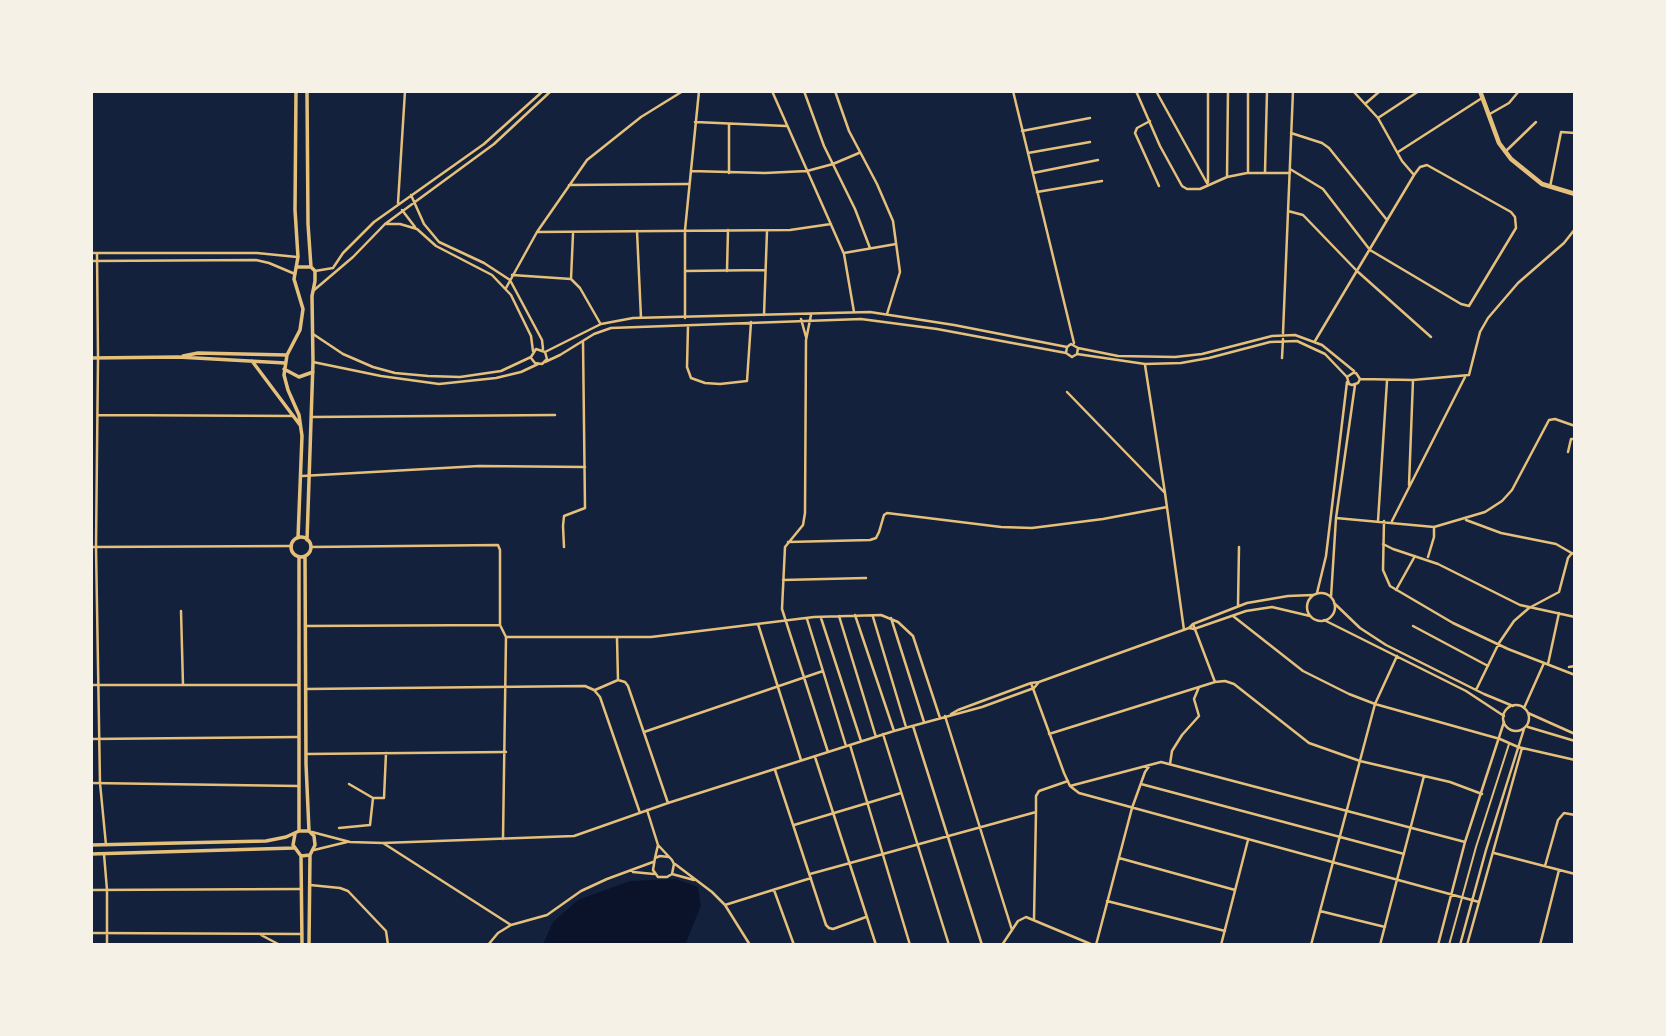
<!DOCTYPE html>
<html>
<head>
<meta charset="utf-8">
<style>
  body { margin:0 }
  #map { position:relative; width:1666px; height:1036px; overflow:hidden; background:#14213d; font-family:"Libre Baskerville",serif }
  canvas { display:block }
  .frame { position:absolute; inset:0; border:93px solid #f6f1e7; pointer-events:none }
</style>
</head>
<body>
<div id="map">
<canvas width="1666" height="1036"></canvas>
<div class="frame"></div>
</div>
<script>
const ctx = document.querySelector('canvas').getContext('2d');
ctx.lineJoin = 'round';
function paint(path, color) {
  ctx.fillStyle = color;
  ctx.fill(path, 'evenodd');
}
function poly(rows) {
  const path = new Path2D();
  for (const r of rows) {
    if (r.length === 3) {
      path.moveTo(r[0] + r[2], r[1]);
      path.arc(r[0], r[1], r[2], 0, 2 * Math.PI);
      continue;
    }
    path.moveTo(r[0], r[1]);
    for (let i = 2; i < r.length; i += 2) path.lineTo(r[i], r[i + 1]);
  }
  return path;
}
function trace(path, color, width, dash) {
  ctx.strokeStyle = color;
  ctx.lineWidth = width;
  ctx.lineCap = dash ? 'butt' : 'round';
  ctx.setLineDash(dash || []);
  ctx.stroke(path);
}
const water = poly([
  [676,879,698,887,701,906,685,945,543,944,553,922,578,900,630,881]
]);
const pedestrian = poly([
  [1449,945,1476,847,1509,744]
]);
const minor = poly([
  [772,91,844,254,854,312],
  [804,91,824,146,855,209,870,248],
  [835,91,849,131,877,184,893,221,900,272,887,314],
  [1013,91,1074,343],
  [1136,91,1160,146,1182,186,1187,189,1200,189,1227,177,1247,173,1290,173],
  [1156,91,1208,185],
  [1365,104,1380,91],
  [1488,115,1509,103,1519,91],
  [1378,118,1419,91],
  [1150,121,1137,128,1135,133,1159,186],
  [695,122,786,126],
  [1022,131,1090,118],
  [1291,133,1322,143,1329,148,1387,220],
  [1398,152,1482,98],
  [1505,152,1536,122],
  [1028,153,1090,142],
  [1290,169,1323,189,1370,250,1461,304,1469,306,1516,228,1515,217,1511,212,1427,165,1420,167,1414,175],
  [691,171,765,173,807,171,833,164,859,153],
  [1248,172,1248,91],
  [1265,172,1267,91],
  [729,173,729,124],
  [1033,173,1098,160],
  [1227,177,1228,91],
  [1208,182,1208,91],
  [569,185,688,184],
  [1550,187,1561,132,1575,133],
  [1037,192,1102,181],
  [411,195,424,224,439,242,484,263,510,280,542,340,543,349],
  [398,203,405,91],
  [402,210,415,227],
  [1288,211,1303,215,1357,271,1431,337],
  [385,224,400,224,417,229,436,246,492,275,511,295,531,336,533,351],
  [637,231,641,318],
  [537,232,790,230,831,224],
  [91,253,257,253,297,257],
  [97,253,98,358,96,547,100,783,106,845],
  [844,253,896,244],
  [91,261,256,260,269,263,295,274],
  [315,271,333,268,343,253,374,222,484,144,543,91],
  [685,271,765,270],
  [727,271,728,230],
  [512,275,571,279,580,288,600,323],
  [571,279,573,234],
  [506,288,537,232,587,160,641,117,683,91],
  [313,291,353,257,385,224,494,144,551,91],
  [764,315,767,231],
  [811,315,806,340,805,513,803,525,785,547,782,609,828,752],
  [685,318,685,230,699,91],
  [801,319,806,337],
  [688,326,687,367,691,378,705,383,720,384,747,381,751,322],
  [1283,333,1293,91],
  [313,334,343,354,373,367,395,373,428,376,460,377,501,371,531,357,536,349,545,352,601,324,633,318,870,312,954,325,1067,347],
  [1315,341,1414,175,1402,161,1378,118,1353,91],
  [1066,353,1067,347,1071,344,1078,348,1118,356,1175,357,1202,354,1272,336,1295,335,1322,345,1354,371],
  [1077,354,1145,364,1181,363,1209,358,1270,342,1297,341,1325,354,1347,377],
  [531,358,535,363,542,364,547,359,545,352],
  [1282,358,1283,339],
  [313,362,381,376,439,384,496,378,521,372,538,364],
  [545,362,560,355,594,334,611,328,861,319,937,329,1066,353,1072,357,1077,354,1078,348],
  [1145,365,1165,493],
  [1360,379,1356,373,1353,373,1347,377,1349,384,1352,385,1358,383,1360,379,1413,380,1469,375,1480,332,1488,318,1518,283,1564,243,1575,229],
  [1067,392,1165,493,1184,630],
  [98,415,294,416],
  [312,417,555,415],
  [1568,452,1571,439,1575,439],
  [302,476,479,466,585,467],
  [1409,485,1413,380],
  [1336,518,1434,527,1485,512,1502,501,1512,490,1549,420,1555,419,1575,426],
  [1466,520,1501,533,1556,544,1575,555],
  [1378,521,1387,381],
  [1384,521,1383,570,1390,586,1453,623,1508,649,1575,675],
  [1392,521,1465,377],
  [788,542,870,540,876,538,879,532,884,515,887,513,1001,527,1032,528,1103,519,1167,507],
  [1383,544,1393,549,1438,564,1520,605,1575,617],
  [91,547,292,546],
  [311,547,498,545,500,550,500,625,506,637,503,839],
  [564,547,563,526,564,516,585,508,583,341],
  [1428,557,1434,537,1434,527],
  [783,580,866,578],
  [1396,590,1415,556],
  [1317,593,1326,556,1347,382],
  [1321,607,14],
  [1331,597,1336,518,1355,385],
  [1334,603,1360,628,1386,645,1484,694,1513,706],
  [1238,606,1239,547],
  [181,611,183,685],
  [855,615,894,731],
  [839,616,876,737],
  [1233,616,1303,671,1349,694,1375,704,1500,739,1518,747,1575,760],
  [873,617,906,727],
  [821,618,861,741],
  [891,618,924,722],
  [807,619,846,746],
  [1324,620,1466,691,1504,716],
  [758,624,801,760],
  [1193,624,1215,682],
  [305,626,500,625],
  [1413,626,1488,666],
  [1189,628,1193,624,1247,603,1288,596,1313,595],
  [506,637,651,637,814,617,881,615,898,622,913,636,940,718],
  [617,638,618,680],
  [1548,664,1559,613],
  [1569,667,1575,666],
  [1031,683,1064,773,1070,786,1079,793,1479,902],
  [91,685,298,685],
  [306,689,585,686,594,690,600,697,640,813],
  [595,690,618,680,625,682,628,686,668,803],
  [1476,690,1499,643,1514,621,1529,608,1559,592,1568,558,1572,553],
  [1516,718,13],
  [1524,708,1544,663],
  [1528,713,1575,734],
  [951,714,958,710,1031,683,1039,682,1189,628,1194,629,1246,611,1272,607,1310,616],
  [945,716,1012,930],
  [913,726,982,945],
  [1528,727,1575,741],
  [644,732,823,671],
  [883,734,949,945],
  [1049,734,1215,682,1225,681,1234,684,1309,743,1360,761,1450,782,1482,794],
  [91,739,298,737],
  [850,745,910,945],
  [306,754,506,752],
  [815,757,876,945],
  [1170,764,1172,751,1182,735,1199,716,1194,699,1199,687],
  [775,770,826,925,829,928,833,929,866,917],
  [91,783,298,786],
  [349,784,373,798],
  [1141,784,1404,854],
  [1070,786,1161,762,1465,842],
  [647,810,658,845,672,860,674,864,672,874,667,877,658,877,653,870,655,858,660,856,669,857],
  [1036,812,1036,796,1039,791,1068,781],
  [794,825,901,793],
  [339,828,370,825,373,798,384,798,386,753],
  [312,832,350,842,383,843,574,836,668,803,894,731,982,707,1034,688,1039,682],
  [383,843,511,925],
  [314,850,347,842],
  [1494,853,1575,874],
  [104,854,107,890,107,945],
  [655,858,658,845],
  [1119,858,1235,890],
  [675,864,712,892,725,905,750,945],
  [1545,866,1558,820,1564,813,1575,815],
  [633,872,654,874],
  [672,874,694,880],
  [810,874,1036,812,1034,919],
  [310,885,340,888,348,891,386,931,388,945],
  [91,890,301,889],
  [774,890,794,945],
  [1107,901,1225,931],
  [725,905,811,878],
  [1320,911,1385,927],
  [91,933,302,934],
  [261,935,280,945],
  [488,945,498,933,511,925,547,915,581,891,607,879,653,862],
  [1002,945,1018,921,1026,917,1093,945],
  [1096,945,1132,808,1145,772,1150,765],
  [1221,945,1248,840],
  [1311,945,1375,704,1397,656],
  [1380,945,1424,776],
  [1438,945,1465,842,1504,722],
  [1460,945,1486,850,1524,729],
  [1467,945,1522,748],
  [1540,945,1559,870]
]);
const tertiary = poly([
  [296,91,295,210,298,257,294,279,303,309,300,330,287,355,284,375,288,390,299,415,302,436,298,538],
  [307,91,308,224,311,267,315,271,315,281,312,296,313,362,307,540],
  [296,267,311,267],
  [183,356,198,353,287,355],
  [91,358,178,357,285,363],
  [252,361,300,425],
  [284,369,299,377,313,372],
  [301,547,10],
  [299,831,299,557],
  [295,834,293,845,301,856,302,945],
  [91,845,266,841,286,837,299,831,308,831],
  [91,854,294,848],
  [301,856,310,855,315,845,314,836,309,831,306,764,305,556],
  [309,945,310,855]
]);
const secondary = poly([
  [1480,91,1499,143,1511,159,1542,184,1575,194]
]);
paint(water, '#0b132b');
trace(pedestrian, '#e5c07b', 2);
trace(minor, '#e5c07b', 2.5);
trace(tertiary, '#e5c07b', 3.5);
trace(secondary, '#e5c07b', 4.5);
</script>
</body>
</html>
